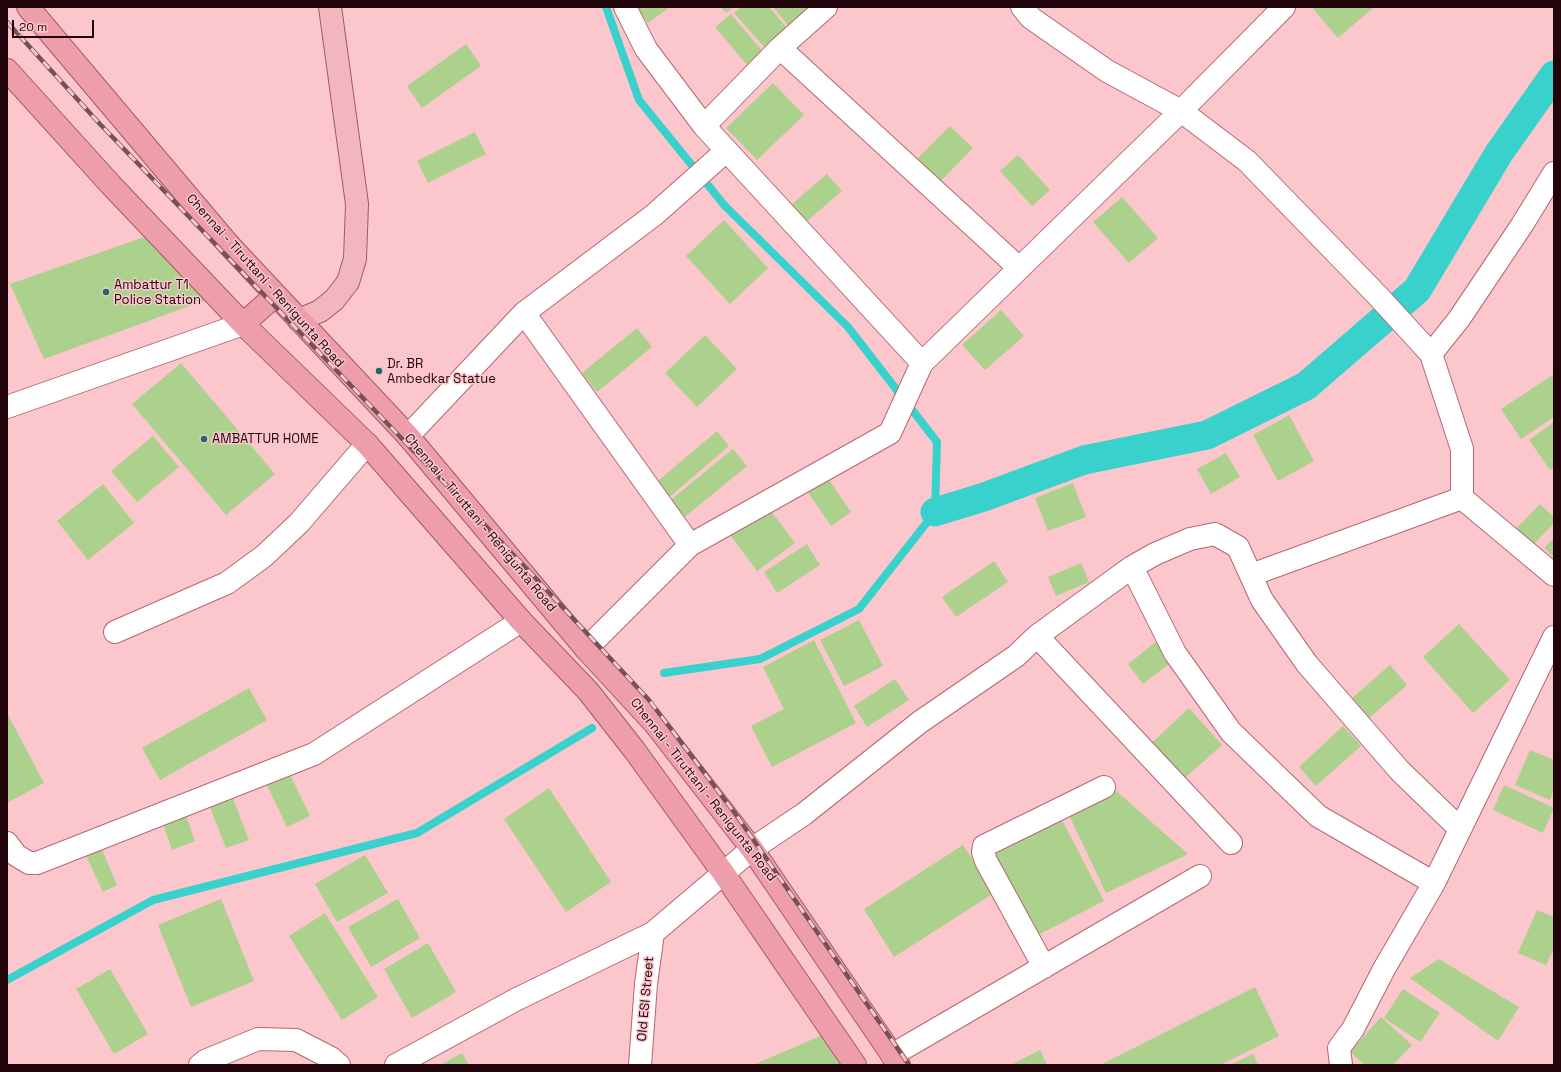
<!DOCTYPE html>
<html>
<head>
<meta charset="utf-8">
<style>
  body { margin:0 }
  #map { position:relative; width:1561px; height:1072px; overflow:hidden; background:#fbc7cc; font-family:"Space Grotesk",sans-serif }
  canvas { display:block }
  .frame { position:absolute; inset:0; border:8px solid #21050a; pointer-events:none }
  .scale { position:absolute; left:12px; top:20px; width:82px; height:18px; box-sizing:border-box; border:2px solid #21050a; border-top:0; padding-left:5px; font-size:12px; line-height:14px; white-space:nowrap; color:#21050a; -webkit-text-stroke:3px #fbc7cc; paint-order:stroke }
</style>
</head>
<body>
<div id="map">
<canvas width="1561" height="1072"></canvas>
<div class="frame"></div>
<div class="scale">20 m</div>
</div>
<script>
const ctx = document.querySelector('canvas').getContext('2d');
ctx.lineJoin = 'round';
function poly(rows) {
  const path = new Path2D();
  for (const r of rows) {
    path.moveTo(r[0], r[1]);
    for (let i = 2; i < r.length; i += 2) path.lineTo(r[i], r[i + 1]);
  }
  return path;
}
function trace(path, color, width, dash) {
  ctx.strokeStyle = color;
  ctx.lineWidth = width;
  ctx.lineCap = dash ? 'butt' : 'round';
  ctx.setLineDash(dash || []);
  ctx.stroke(path);
}
function paint(path, color) {
  ctx.fillStyle = color;
  ctx.fill(path, 'evenodd');
}
function drawText(font, color, halo, rows, align = 'center') {
  ctx.font = font + ' "Space Grotesk",sans-serif';
  ctx.lineWidth = 3;
  ctx.setLineDash([]);
  ctx.textBaseline = 'middle';
  ctx.strokeStyle = halo;
  ctx.fillStyle = color;
  for (const [text, x, y, turn = 0] of rows) {
    ctx.save();
    ctx.translate(x, y);
    ctx.rotate((+turn || 0) * Math.PI / 180);
    ctx.textAlign = isNaN(turn) ? turn : align;
    if (halo) ctx.strokeText(text, 0, 0);
    ctx.fillText(text, 0, 0);
    ctx.restore();
  }
}
const stream = poly([
  [606,7,639,100,725,206,848,327,937,442,935,512,859,609,760,659,664,673],
  [7,980,153,900,417,833,592,728]
]);
const canal = poly([
  [935,512,984,497,1084,460,1207,435,1306,386,1417,290,1499,153,1554,75]
]);
const building = poly([
  [636,7,670,7,648,23],
  [721,7,734,7,726,13],
  [741,7,769,7,789,30,767,50,734,13],
  [773,7,807,7,810,11,790,28],
  [1315,7,1374,7,1338,38,1313,9],
  [731,14,763,52,747,65,715,27],
  [466,44,481,66,422,108,407,86],
  [773,83,804,115,757,160,726,128],
  [950,126,973,148,934,188,911,165],
  [475,132,486,154,428,183,417,161],
  [1018,155,1050,190,1032,206,1000,171],
  [827,174,842,191,807,221,792,204],
  [1122,197,1158,238,1129,263,1093,222],
  [724,220,768,268,730,304,686,256],
  [150,235,206,300,44,359,10,284],
  [1001,310,1024,336,985,370,962,345],
  [637,328,652,347,597,392,582,373],
  [705,335,737,369,697,407,665,373],
  [181,363,275,474,226,515,132,404],
  [1554,374,1554,417,1521,439,1501,409],
  [1289,415,1314,461,1278,481,1253,435],
  [1554,422,1554,467,1550,470,1529,440],
  [717,431,729,446,665,501,652,486],
  [153,436,179,467,137,502,111,471],
  [733,449,747,466,681,520,667,503],
  [1226,453,1240,477,1211,494,1197,469],
  [823,471,851,512,831,526,803,485],
  [1073,483,1086,517,1048,531,1035,498],
  [103,484,134,523,88,560,57,521],
  [1540,504,1554,517,1554,523,1531,547,1514,531],
  [768,507,795,543,757,571,730,535],
  [1554,538,1554,557,1544,548],
  [807,544,820,565,777,593,764,572],
  [994,561,1008,582,956,617,942,597],
  [1081,563,1089,582,1056,596,1048,577],
  [859,620,883,666,844,686,820,640],
  [1459,624,1510,680,1473,713,1423,657],
  [1161,638,1177,658,1143,684,1128,664],
  [814,640,856,723,772,767,751,726,784,709,763,667],
  [1390,665,1407,685,1368,719,1351,699],
  [895,679,909,700,867,727,854,706],
  [249,688,267,720,160,780,142,748],
  [1189,708,1222,745,1178,784,1145,749],
  [7,713,44,783,7,803],
  [1343,726,1361,746,1316,786,1299,767],
  [1530,750,1554,760,1554,789,1550,800,1515,785],
  [288,770,310,816,287,827,265,781],
  [1504,785,1554,808,1543,833,1493,810],
  [549,788,611,882,566,912,504,819],
  [1115,790,1188,854,1106,893,1068,813],
  [231,793,249,840,226,848,208,802],
  [185,813,195,841,172,850,162,821],
  [1059,814,1104,901,1034,937,990,850],
  [100,845,117,885,103,892,85,853],
  [963,845,994,893,894,957,864,909],
  [365,855,388,893,337,922,315,884],
  [221,899,254,981,191,1007,158,925],
  [398,899,420,938,371,967,348,927],
  [1537,910,1554,917,1554,948,1546,965,1518,953],
  [325,913,378,997,342,1020,289,936],
  [428,943,456,992,412,1018,384,969],
  [1439,959,1519,1007,1498,1041,1410,978],
  [110,969,148,1034,114,1054,76,989],
  [1255,987,1279,1036,1220,1065,1100,1065],
  [1403,989,1440,1013,1420,1042,1384,1018],
  [1381,1017,1412,1045,1393,1065,1365,1065,1350,1052],
  [832,1031,846,1065,753,1065],
  [1040,1050,1047,1065,1011,1065],
  [462,1053,469,1065,440,1065],
  [1253,1054,1258,1065,1230,1065]
]);
const minor = poly([
  [625,7,646,49,704,126,922,363],
  [1022,7,1031,18,1107,71,1181,111,1247,161,1378,296,1431,354,1462,449,1462,498,1554,575],
  [780,48,1019,268],
  [704,126,780,48,826,7],
  [524,313,690,545],
  [1431,354,1459,319,1522,225,1554,173],
  [7,407,243,324],
  [408,436,524,313,654,215,726,151],
  [1132,567,1175,653,1231,732,1318,816,1434,883],
  [1251,575,1462,498],
  [115,632,227,583,264,556,299,523,367,444],
  [1037,636,1231,843],
  [586,649,690,545,890,433,922,363,1181,111,1284,7],
  [7,843,16,855,29,863,37,863,314,754,521,621],
  [1044,967,986,861,983,852,984,846,1104,787],
  [892,1055,1200,876],
  [200,1065,205,1061,258,1039,296,1040,331,1058,339,1065],
  [396,1065,517,999,653,933,752,849,804,814,920,722,1016,656,1037,636,1132,567,1155,554,1190,539,1215,534,1238,547,1262,600,1307,664,1400,771,1460,829],
  [640,1065,646,984,653,933],
  [1341,1065,1339,1048,1353,1029,1384,969,1434,883,1554,637]
]);
const primary = poly([
  [299,320,320,311,334,300,348,282,355,259,357,204,330,7]
]);
const trunk = poly([
  [28,7,229,245,408,436,586,649,655,724,752,849,899,1065],
  [7,70,111,185,243,324,367,444,521,621,588,691,635,751,724,874,855,1065],
  [243,324,276,295]
]);
const rail = poly([
  [7,22,99,123,528,570,649,700,737,816,909,1065]
]);
const markers = [
  [106,292,4,"#1e6a67"],
  [379,371,4,"#1e6a67"],
  [204,439,4,"#1e6a67"]
];
const streetNames = [
  ["Chennai - Tiruttani - Renigunta Road",265,281,48],
  ["Chennai - Tiruttani - Renigunta Road",480,523,50],
  ["Chennai - Tiruttani - Renigunta Road",703,790,52],
  ["Old ESI Street",646,999,-85]
];
const poiNames = [
  ["Ambattur T1",114,285],
  ["Police Station",114,300],
  ["Dr. BR",387,364],
  ["Ambedkar Statue",387,379],
  ["AMBATTUR HOME",212,439]
];
trace(stream, '#39d1cc', 8);
trace(canal, '#39d1cc', 29);
paint(building, '#acd18d');
trace(minor, '#b46772', 24);
trace(primary, '#a35964', 24);
trace(trunk, '#a35964', 24);
trace(minor, '#fff', 22);
trace(primary, '#f2b6bf', 22);
trace(trunk, '#ee9eaa', 22);
trace(rail, '#765156', 4.5);
trace(rail, '#fbc7cc', 3, [9]);
for (const [x, y, r, color] of markers) {
  const dot = new Path2D();
  dot.arc(x, y, r, 0, 2 * Math.PI);
  ctx.fillStyle = color;
  ctx.fill(dot);
  trace(dot, '#fbc7cc', 1.5);
}
drawText('13px', '#21050a', '#fbc7cc', streetNames);
drawText('13px', '#21050a', '#fbc7cc', poiNames, 'left');
</script>
</body>
</html>
